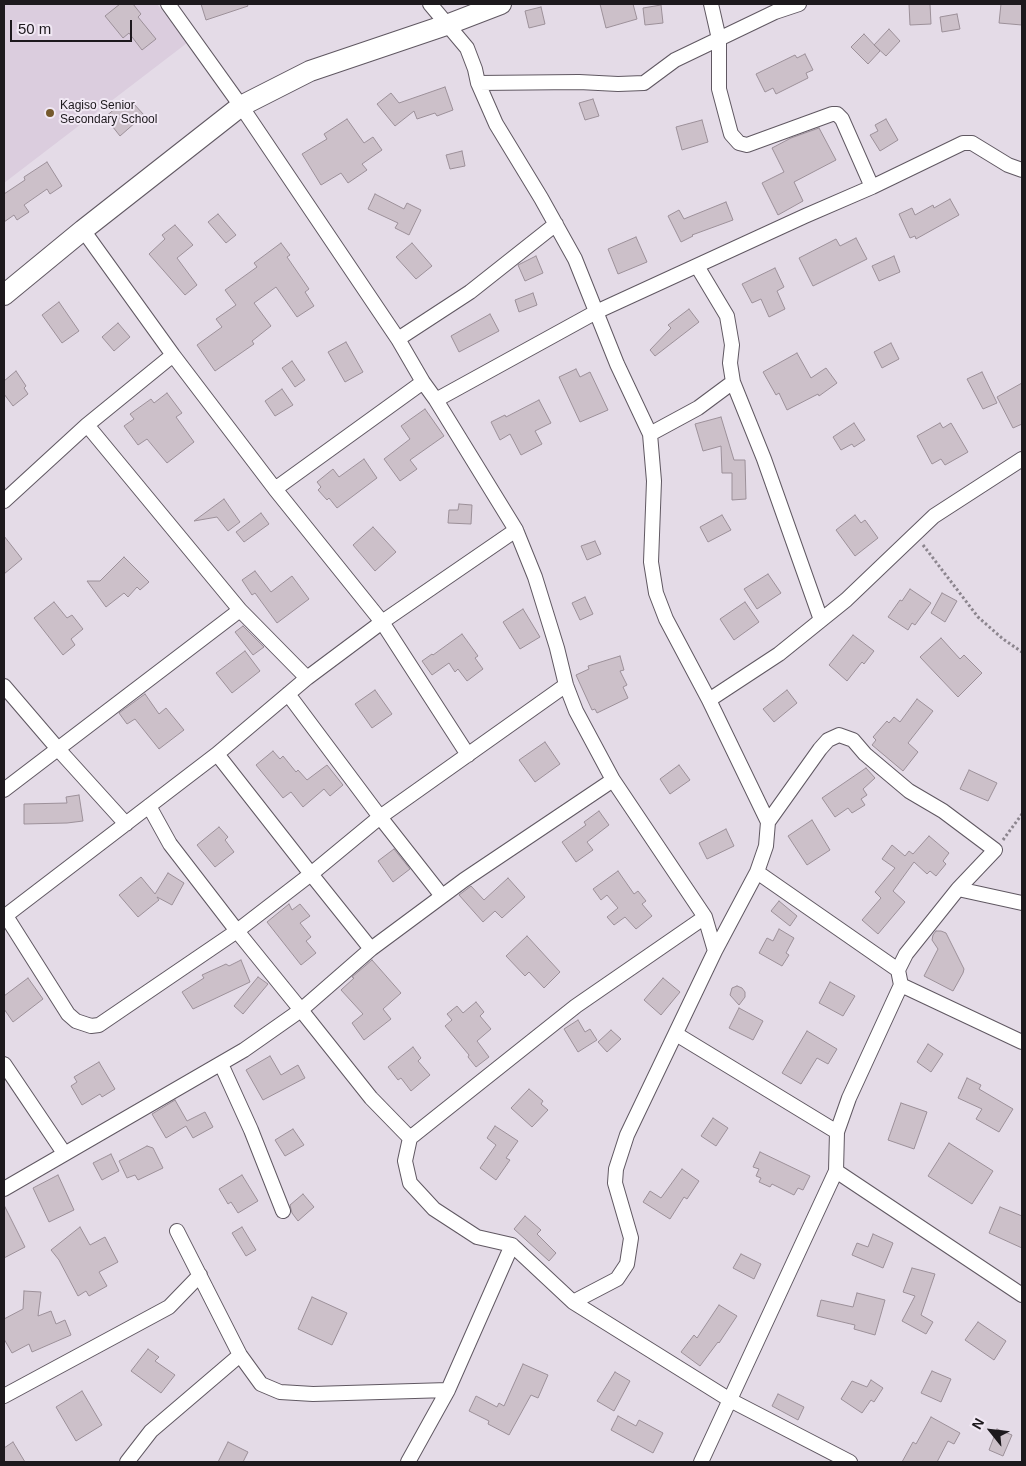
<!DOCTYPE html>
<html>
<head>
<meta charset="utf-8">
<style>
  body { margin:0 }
  #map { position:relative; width:1026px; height:1466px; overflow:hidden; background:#e4dbe7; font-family:Arial,sans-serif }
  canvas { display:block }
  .frame { position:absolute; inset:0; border:5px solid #1d191d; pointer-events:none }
  .north { position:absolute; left:966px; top:1406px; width:50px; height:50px; -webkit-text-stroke:4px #f1e8f4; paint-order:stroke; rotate:299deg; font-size:14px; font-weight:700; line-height:20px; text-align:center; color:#1d191d }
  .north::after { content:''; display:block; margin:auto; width:18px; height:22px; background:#1d191d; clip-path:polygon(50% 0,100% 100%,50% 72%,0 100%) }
  .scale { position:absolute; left:10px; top:20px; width:122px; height:22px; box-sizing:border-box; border:2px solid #1d191d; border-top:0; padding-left:6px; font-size:15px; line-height:18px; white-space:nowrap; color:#1d191d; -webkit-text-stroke:4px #f1e8f4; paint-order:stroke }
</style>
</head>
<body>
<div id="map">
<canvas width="1026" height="1466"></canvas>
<div class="frame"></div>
<div class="north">N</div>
<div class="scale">50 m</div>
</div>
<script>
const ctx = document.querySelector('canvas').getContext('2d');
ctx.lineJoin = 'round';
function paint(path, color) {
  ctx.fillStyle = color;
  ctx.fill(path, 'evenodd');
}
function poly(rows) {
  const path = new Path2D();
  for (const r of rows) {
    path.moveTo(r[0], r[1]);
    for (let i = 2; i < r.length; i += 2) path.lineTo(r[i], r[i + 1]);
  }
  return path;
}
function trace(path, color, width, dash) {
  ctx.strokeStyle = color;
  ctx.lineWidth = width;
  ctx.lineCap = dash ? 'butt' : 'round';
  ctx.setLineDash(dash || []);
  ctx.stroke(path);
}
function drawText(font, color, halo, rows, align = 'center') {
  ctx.font = font + ' Arial,sans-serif';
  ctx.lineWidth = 4;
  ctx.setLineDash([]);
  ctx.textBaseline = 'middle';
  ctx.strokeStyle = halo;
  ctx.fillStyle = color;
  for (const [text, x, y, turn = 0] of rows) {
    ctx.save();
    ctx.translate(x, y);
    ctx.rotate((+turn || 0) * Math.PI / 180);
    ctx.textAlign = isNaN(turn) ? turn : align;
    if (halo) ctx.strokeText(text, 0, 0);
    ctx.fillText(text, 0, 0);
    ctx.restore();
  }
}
const built = poly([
  [4,4,157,4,187,43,4,183]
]);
const building = poly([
  [120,4,133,4,141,14,138,17,156,39,142,50,129,33,123,38,105,16,120,4],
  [201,4,247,4,248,6,206,20,201,4],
  [600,4,633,4,637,19,606,28,600,4],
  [909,4,930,4,931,24,910,25,909,4],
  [1001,4,1022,4,1022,25,999,23,1001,4],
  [661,5,663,23,645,25,643,8,661,5],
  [541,7,545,24,529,28,525,11,541,7],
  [957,14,960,29,942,32,940,17,957,14],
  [889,29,900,41,886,56,874,45,889,29],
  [864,34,880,51,868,64,851,47,864,34],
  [805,54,813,70,806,73,808,78,776,94,773,88,765,92,756,74,795,55,797,58,805,54],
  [445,87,453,110,437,116,435,113,417,119,414,111,395,126,377,104,391,93,399,103,445,87],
  [593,99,599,116,585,120,579,103,593,99],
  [122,103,128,110,134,104,144,115,120,136,105,117,122,103],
  [347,119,364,143,373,137,382,150,362,164,367,170,348,183,341,173,321,185,302,154,327,139,324,134,347,119],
  [886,119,898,140,880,151,870,135,878,131,875,125,886,119],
  [702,120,708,142,682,150,676,127,702,120],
  [819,128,836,160,794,182,803,201,778,215,762,183,784,172,772,148,791,138,819,128],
  [462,151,465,166,450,169,446,155,462,151],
  [47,162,62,186,50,194,47,189,24,205,29,212,17,220,14,215,4,222,4,194,25,180,24,177,47,162],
  [375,194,404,209,407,203,421,210,409,235,395,228,398,223,368,209,375,194],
  [950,199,959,215,916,239,915,236,910,238,899,214,912,208,915,215,933,205,934,208,950,199],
  [726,202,733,220,692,235,693,236,681,242,668,216,679,210,684,219,726,202],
  [218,214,236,235,226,243,208,222,218,214],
  [175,225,193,245,177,258,197,285,185,295,149,254,165,239,162,235,175,225],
  [636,237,647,262,618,274,608,249,636,237],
  [856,238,867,259,813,286,799,258,836,239,840,246,856,238],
  [281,243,290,255,287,257,309,289,305,292,314,306,297,317,276,287,254,303,271,326,252,341,254,344,215,371,197,345,222,327,216,319,236,305,225,290,257,267,254,263,281,243],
  [412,243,432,266,416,279,396,257,412,243],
  [536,256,543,273,525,281,518,265,536,256],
  [894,256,900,272,879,281,872,266,894,256],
  [775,268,784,287,777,291,785,309,769,317,761,299,752,303,742,284,775,268],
  [533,293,537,305,519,312,515,300,533,293],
  [59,302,79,331,62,343,42,315,59,302],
  [689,309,699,322,655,356,650,350,671,328,668,325,689,309],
  [490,314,499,331,459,352,451,336,490,314],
  [118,323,130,337,114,351,102,337,118,323],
  [346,342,363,372,345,382,328,352,346,342],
  [891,343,899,359,882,368,874,352,891,343],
  [797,353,811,378,826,368,837,383,819,396,818,394,787,410,779,393,776,395,763,372,797,353],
  [292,361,305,380,295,387,282,368,292,361],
  [576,369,580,377,590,372,608,410,580,422,559,377,576,369],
  [16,371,26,386,24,388,28,394,13,406,4,394,4,381,16,371],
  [982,372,997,403,983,409,967,379,982,372],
  [1022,383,1022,424,1013,428,997,397,1022,383],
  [282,389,293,405,275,416,265,401,282,389],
  [167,393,182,413,176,417,194,442,167,463,147,439,138,445,124,426,134,419,130,414,151,399,154,403,167,393],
  [539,400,551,423,535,431,542,444,521,455,510,434,500,440,491,422,505,415,506,417,539,400],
  [425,409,444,436,410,460,417,469,400,481,384,459,410,439,401,426,425,409],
  [721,417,734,460,745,460,746,499,732,500,732,473,722,473,721,446,703,451,695,424,721,417],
  [854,423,865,440,854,447,852,444,841,450,833,437,854,423],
  [940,423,943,428,951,423,968,452,945,465,941,459,932,464,917,436,940,423],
  [364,459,377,478,337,508,329,498,327,500,318,490,321,487,317,482,333,469,339,477,364,459],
  [224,499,240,522,228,531,217,517,194,521,224,499],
  [459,504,472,505,471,524,448,523,449,510,458,510,459,504],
  [261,513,269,524,244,542,236,532,261,513],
  [722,515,731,530,708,542,700,527,722,515],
  [855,515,861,523,865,520,878,538,855,556,836,530,855,515],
  [373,527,396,552,375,571,353,545,373,527],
  [4,536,22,559,4,574,4,536],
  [595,541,601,554,587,560,581,546,595,541],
  [124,557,149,582,140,590,137,587,128,597,124,593,106,607,87,581,100,581,124,557],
  [255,571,271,592,292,576,309,599,277,623,255,593,252,595,242,580,255,571],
  [768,574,781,593,757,609,744,589,768,574],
  [910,589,931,603,915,625,912,623,908,630,888,617,900,600,902,601,910,589],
  [942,593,957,601,945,622,931,613,942,593],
  [585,597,593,614,580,620,572,603,585,597],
  [54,602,67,618,72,615,83,629,71,639,75,645,63,655,34,618,54,602],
  [745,602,759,622,734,640,720,619,745,602],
  [523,609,540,637,520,649,503,622,523,609],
  [243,626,264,647,253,655,235,632,243,626],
  [462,634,478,656,475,658,483,669,467,681,458,669,455,672,449,663,432,675,422,661,432,654,433,655,462,634],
  [853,635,874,651,864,664,862,662,847,681,829,665,853,635],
  [941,638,960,659,964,655,982,673,958,697,920,657,941,638],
  [245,651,260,671,232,693,216,673,245,651],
  [620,656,624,670,620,671,627,685,623,687,628,698,597,713,595,709,592,710,576,675,589,669,588,666,620,656],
  [375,690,392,714,372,728,355,704,375,690],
  [787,690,797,703,774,722,763,709,787,690],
  [145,694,159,714,166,708,184,730,159,749,135,719,127,724,119,713,145,694],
  [917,699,933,711,908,743,918,752,903,771,872,745,876,740,873,737,887,721,889,723,894,717,900,722,917,699],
  [545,742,560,764,535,782,519,760,545,742],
  [273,751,280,759,283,756,296,772,298,770,307,780,327,765,343,785,330,796,324,789,303,807,291,792,283,798,256,765,273,751],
  [679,765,690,780,670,794,660,779,679,765],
  [866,768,875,778,863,789,867,795,861,799,865,805,852,813,848,808,835,817,822,798,866,768],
  [969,770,997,783,988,801,960,789,969,770],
  [79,795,83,821,67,823,24,824,24,804,67,803,66,797,79,795],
  [599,811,609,825,587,842,593,850,576,862,562,842,586,825,584,822,599,811],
  [812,820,830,850,807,865,788,836,812,820],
  [219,827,228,837,225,840,234,852,215,867,197,845,219,827],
  [726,829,734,846,707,859,699,843,726,829],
  [929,836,949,853,943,861,946,864,936,876,930,871,927,874,914,862,893,891,905,902,878,934,862,920,881,898,875,892,895,868,882,859,892,845,905,856,909,851,913,854,929,836],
  [394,849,410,869,393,882,378,861,394,849],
  [618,871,634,894,638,891,646,901,642,904,652,916,636,929,625,917,614,925,607,917,618,908,607,895,601,900,593,889,618,871],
  [168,873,184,883,172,905,157,897,159,900,138,917,119,895,141,877,155,894,168,873],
  [508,878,525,897,502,918,495,911,483,922,459,895,471,886,484,900,508,878],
  [779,901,797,916,790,926,771,911,779,901],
  [289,904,292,910,300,904,310,916,300,923,311,937,306,941,316,953,301,965,267,922,289,904],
  [779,929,794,938,786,953,789,955,782,966,759,953,767,938,773,941,779,929],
  [936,931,941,931,946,933,964,969,963,973,953,991,924,976,938,949,932,940,933,935,936,931],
  [527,936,560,972,544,988,529,972,525,976,506,956,527,936],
  [241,960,250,982,193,1009,182,992,204,978,202,975,226,964,229,966,241,960],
  [372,960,401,993,383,1009,391,1019,364,1040,352,1023,363,1014,341,990,354,978,352,977,372,960],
  [258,977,268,984,243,1014,234,1006,258,977],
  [28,978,43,999,13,1022,4,1009,4,996,28,978],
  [663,978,680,992,661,1015,644,1000,663,978],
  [830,982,855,996,843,1016,819,1003,830,982],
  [737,986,742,988,745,992,745,997,739,1005,730,995,732,988,737,986],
  [476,1002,484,1012,480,1016,491,1029,477,1041,489,1057,476,1067,468,1057,469,1055,445,1026,452,1020,447,1014,457,1006,463,1013,476,1002],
  [739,1008,763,1021,753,1040,729,1028,739,1008],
  [578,1020,585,1032,590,1029,597,1040,578,1052,564,1029,578,1020],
  [611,1030,621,1039,607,1052,598,1042,611,1030],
  [807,1031,837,1049,828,1064,817,1058,801,1084,782,1073,807,1031],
  [928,1044,943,1054,931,1072,917,1062,928,1044],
  [413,1047,421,1058,418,1061,430,1075,411,1091,401,1078,398,1080,388,1067,413,1047],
  [270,1056,281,1075,298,1065,305,1078,263,1100,246,1070,270,1056],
  [99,1062,115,1089,102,1097,100,1094,82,1105,71,1086,77,1082,74,1077,99,1062],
  [967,1078,981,1085,979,1089,1013,1109,999,1132,976,1119,982,1109,958,1098,967,1078],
  [529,1089,543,1101,541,1104,548,1110,532,1127,511,1108,529,1089],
  [175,1100,187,1121,205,1112,213,1127,193,1138,186,1126,166,1138,152,1114,175,1100],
  [901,1103,927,1112,914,1149,888,1140,901,1103],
  [713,1118,728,1128,716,1146,701,1136,713,1118],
  [495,1126,518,1141,506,1158,510,1160,496,1180,480,1168,496,1145,487,1138,495,1126],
  [293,1129,304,1145,285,1156,275,1140,293,1129],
  [949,1143,993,1171,972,1204,928,1176,949,1143],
  [147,1146,153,1148,163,1168,138,1180,135,1175,127,1178,119,1161,147,1146],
  [760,1152,810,1176,803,1190,798,1188,794,1195,772,1184,770,1187,759,1182,761,1178,756,1176,759,1169,753,1167,760,1152],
  [111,1154,119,1171,102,1180,93,1163,111,1154],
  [682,1169,699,1181,687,1199,684,1197,670,1219,643,1202,650,1191,661,1198,682,1169],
  [58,1175,74,1210,49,1222,33,1188,58,1175],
  [242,1175,258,1201,238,1213,231,1202,228,1204,219,1189,242,1175],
  [303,1194,314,1207,298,1221,292,1213,290,1205,303,1194],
  [4,1205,25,1247,4,1258,4,1205],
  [1000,1207,1022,1216,1022,1248,989,1233,1000,1207],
  [525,1216,541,1230,537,1234,556,1253,549,1261,514,1229,525,1216],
  [80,1227,90,1245,105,1237,118,1262,99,1272,107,1286,89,1296,86,1291,78,1296,59,1260,51,1250,80,1227],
  [242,1227,256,1250,246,1256,232,1233,242,1227],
  [873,1234,893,1243,883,1268,852,1255,857,1243,868,1247,873,1234],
  [741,1254,761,1264,754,1279,733,1268,741,1254],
  [912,1268,935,1274,921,1315,933,1322,926,1334,902,1321,915,1296,903,1292,912,1268],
  [24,1291,41,1292,38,1316,51,1311,56,1324,65,1320,71,1335,32,1352,29,1344,12,1353,4,1339,4,1319,23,1309,24,1291],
  [857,1293,885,1300,875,1335,854,1329,855,1325,817,1316,821,1300,853,1307,857,1293],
  [312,1297,347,1313,332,1345,298,1329,312,1297],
  [719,1305,737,1316,719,1343,718,1342,700,1366,681,1352,694,1335,697,1338,719,1305],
  [978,1322,1006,1341,994,1360,965,1340,978,1322],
  [148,1349,159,1357,155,1361,175,1375,161,1393,131,1371,148,1349],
  [523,1364,548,1375,538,1398,531,1395,509,1435,488,1424,489,1421,469,1411,476,1396,497,1407,499,1403,504,1406,523,1364],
  [932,1371,951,1379,941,1402,921,1393,932,1371],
  [615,1372,630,1381,614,1411,597,1401,615,1372],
  [871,1380,883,1388,874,1402,871,1400,862,1413,841,1399,852,1381,867,1387,871,1380],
  [82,1391,102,1425,76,1441,56,1407,82,1391],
  [778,1394,804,1407,798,1420,772,1406,778,1394],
  [618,1416,636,1426,639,1420,663,1433,653,1453,611,1430,618,1416],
  [931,1417,960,1433,954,1444,948,1441,937,1462,902,1462,913,1442,916,1444,931,1417],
  [997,1429,1012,1435,1003,1456,989,1450,997,1429],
  [13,1442,25,1462,4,1462,4,1448,13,1442],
  [228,1442,248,1452,243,1462,218,1462,228,1442]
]);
const path = poly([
  [923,545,978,617,1003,639,1022,652],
  [1003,840,1022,814]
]);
const street = poly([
  [168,4,241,106,398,339,423,382,436,400,516,530,535,577,557,648,566,685,576,711,613,780,705,917,715,951],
  [430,4,467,48,475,69,478,83,496,124,541,198,575,259,617,364,650,434,654,481,651,562,656,593,666,619,709,700,768,822,766,846,757,872,715,951,627,1135,616,1169,615,1183,631,1238,627,1264,617,1279,573,1302],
  [711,4,719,39,719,89,731,134,739,143,747,145,832,114,837,114,842,119,872,187],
  [478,83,579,82,618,84,644,83,675,60,775,12,799,4],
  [83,230,173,355,275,489,382,622,468,755],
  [697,266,727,316,732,345,730,363,733,382,764,459,821,620],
  [398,339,470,292,556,224],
  [436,400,596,312,805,216,872,187,963,143,972,143,1008,165,1022,170],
  [87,425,240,610,307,678],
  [650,434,698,408,733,382],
  [275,489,423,382],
  [4,501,87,425,173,355],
  [4,686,58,749,126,824],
  [288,694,380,817,442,896],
  [709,700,779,654,846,600,934,516,1022,459],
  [217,754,311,874,380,817,566,685],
  [4,790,240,610],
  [768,822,820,749,828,740,839,735,853,740,865,754,909,791,943,811,995,850,958,889],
  [6,916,68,1014,76,1021,91,1026,99,1025,237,931,311,874,371,949,301,1010,237,931,170,844,149,806],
  [4,917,217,754,307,678,382,622,516,530],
  [371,949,464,880,613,780],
  [898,970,906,954,958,889,1022,903],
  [901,985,1022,1042],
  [676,1034,837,1132],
  [4,1064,64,1153],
  [221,1064,251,1130,283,1211],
  [410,1138,576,1006,705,917],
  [836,1171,1022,1295],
  [4,1189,244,1050,301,1010,371,1098,410,1138,405,1161,410,1183,434,1209,477,1237,512,1245,573,1302,730,1400,850,1462],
  [177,1231,240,1355,261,1384,280,1392,313,1394,448,1390],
  [4,1396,169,1307,200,1275],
  [127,1462,151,1431,240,1355],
  [408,1462,448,1390,512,1245],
  [701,1462,836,1171,837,1132,849,1098,901,985,898,970,757,872]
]);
const secondary = poly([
  [4,295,83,230,241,106,310,71,449,24,501,4]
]);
const markers = [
  [50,113,5,"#75592c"]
];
const poiNames = [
  ["Kagiso Senior",60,106],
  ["Secondary School",60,120]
];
paint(built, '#dbcdde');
paint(building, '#ccc0c9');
trace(building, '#9c9099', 1);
trace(street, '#605862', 16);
trace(secondary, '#605862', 22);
trace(path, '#8c858e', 3, [2.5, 2.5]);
trace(street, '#fff', 14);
trace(secondary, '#fff', 20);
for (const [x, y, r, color] of markers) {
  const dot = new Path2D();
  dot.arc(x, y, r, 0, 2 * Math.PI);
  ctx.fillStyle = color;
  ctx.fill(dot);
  trace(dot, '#f1e8f4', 2);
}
drawText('12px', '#1d191d', '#f1e8f4', poiNames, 'left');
</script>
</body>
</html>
